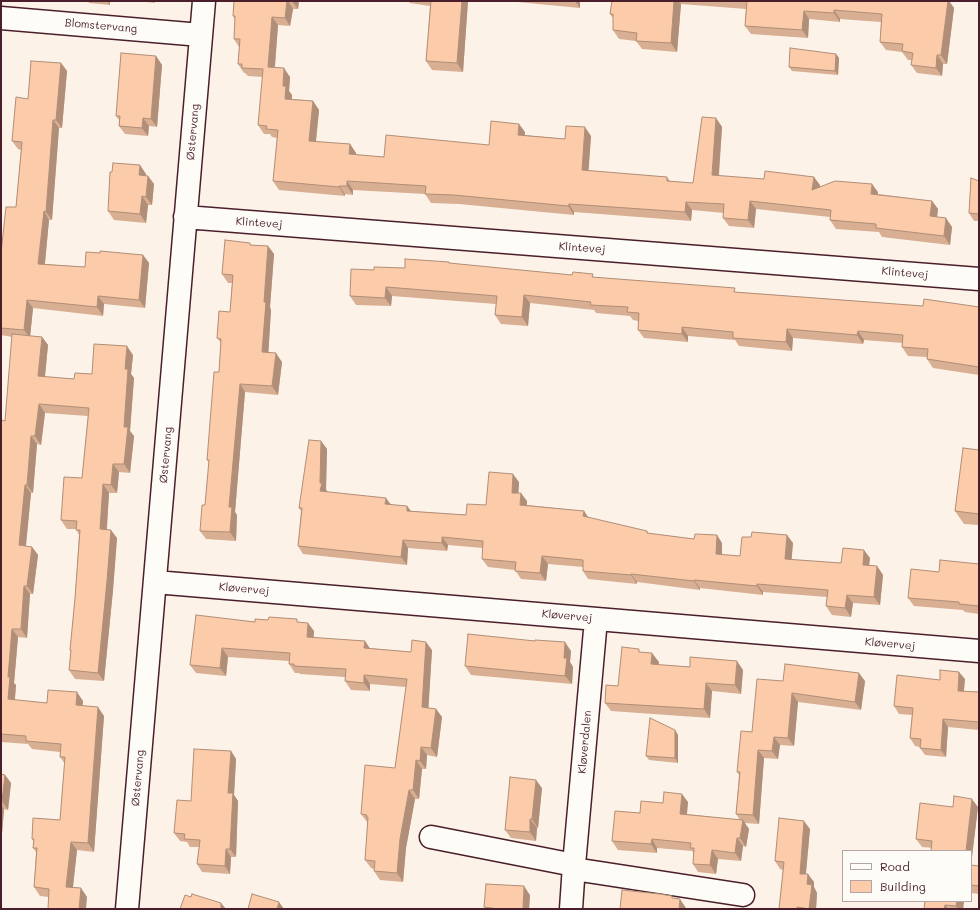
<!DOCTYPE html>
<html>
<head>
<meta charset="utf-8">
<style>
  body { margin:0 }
  #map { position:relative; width:980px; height:910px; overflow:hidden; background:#fdf2e8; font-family:Mali,sans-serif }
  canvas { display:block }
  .frame { position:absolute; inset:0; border:2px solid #4a1f2b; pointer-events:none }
  .legend { position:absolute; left:842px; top:850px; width:130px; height:52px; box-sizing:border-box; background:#fdfcf7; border:1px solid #b5a4a5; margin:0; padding:5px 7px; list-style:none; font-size:12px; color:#4a1f2b }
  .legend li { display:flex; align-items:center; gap:8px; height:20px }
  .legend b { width:20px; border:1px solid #b5a4a5 }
</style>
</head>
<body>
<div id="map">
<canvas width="980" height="910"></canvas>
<div class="frame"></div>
<ul class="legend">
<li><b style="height:5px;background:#fdfcf7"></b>Road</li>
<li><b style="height:11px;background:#fbcbaa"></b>Building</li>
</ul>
</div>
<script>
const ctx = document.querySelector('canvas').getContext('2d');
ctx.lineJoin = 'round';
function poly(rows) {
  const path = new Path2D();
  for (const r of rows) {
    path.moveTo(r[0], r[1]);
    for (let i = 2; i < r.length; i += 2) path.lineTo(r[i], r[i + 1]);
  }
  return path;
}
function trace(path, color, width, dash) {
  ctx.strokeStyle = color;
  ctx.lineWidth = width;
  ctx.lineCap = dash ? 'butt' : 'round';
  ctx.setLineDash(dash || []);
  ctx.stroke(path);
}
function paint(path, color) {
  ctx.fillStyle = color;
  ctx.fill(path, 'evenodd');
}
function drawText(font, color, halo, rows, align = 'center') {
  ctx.font = font + ' Mali,sans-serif';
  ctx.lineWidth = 3;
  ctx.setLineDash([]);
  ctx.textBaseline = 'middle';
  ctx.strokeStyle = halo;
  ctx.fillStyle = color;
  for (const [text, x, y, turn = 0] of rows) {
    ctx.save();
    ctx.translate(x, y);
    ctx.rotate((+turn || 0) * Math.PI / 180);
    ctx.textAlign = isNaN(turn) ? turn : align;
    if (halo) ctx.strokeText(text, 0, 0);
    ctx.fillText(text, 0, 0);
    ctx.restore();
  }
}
const minor = poly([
  [1,18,201,35],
  [185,217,979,279],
  [155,582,979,651],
  [431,837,574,865],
  [574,869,743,895],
  [127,909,204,1],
  [571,909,574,865,596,619]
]);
const wall = poly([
  [88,1,110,1,110,5,89,3],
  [138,1,155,1,155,3],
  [234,1,299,1,298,9,293,9,290,26,278,25,275,68,290,77,289,91,292,95,292,99,313,101,319,110,316,142,350,144,356,153,356,155,384,157,489,145,525,132,525,135,565,139,591,136,588,171,667,177,670,181,693,183,716,118,722,127,719,176,820,185,820,187,878,192,878,194,932,201,938,209,937,217,952,227,950,245,882,237,879,232,836,229,830,220,830,217,756,209,754,228,729,226,723,218,724,213,692,210,691,221,574,212,574,215,459,204,431,203,425,194,353,190,353,195,345,194,345,196,279,190,273,181,277,138,272,137,270,134,264,134,258,125,263,77,248,76,245,73,244,73,238,64,239,47,234,39,235,20,233,16],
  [404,1,468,1,463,72,432,70,426,61,430,6,410,3,408,1],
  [507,1,580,1,580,8],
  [602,1,949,1,954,8,947,64,943,64,942,76,917,73,911,65,912,60,908,60,902,52,886,50,880,42,881,22,840,19,840,22,809,19,808,38,751,34,745,26,746,9,681,4,677,52,642,49,636,41,619,39,613,30,613,18,610,14,612,2],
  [836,54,839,58,838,75,792,71,789,67],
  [156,56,162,65,157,127,149,126,148,136,125,134,119,126,119,120,116,116],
  [61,63,67,71,62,128,59,128,52,220,49,220,45,264,85,267,100,253,143,255,149,263,145,308,104,304,103,316,33,308,30,336,42,337,48,345,45,377,74,379,92,374,133,355,131,374,134,378,130,431,134,436,130,473,119,472,117,493,109,493,107,530,117,538,113,590,104,681,75,679,69,670,71,652,70,650,75,598,79,535,76,529,67,529,61,520,82,478,88,416,45,413,41,445,37,444,33,493,31,493,26,546,32,547,38,555,33,594,30,594,27,638,18,637,14,683,16,685,15,700,47,703,83,701,82,706,104,716,94,852,77,850,73,887,87,897,49,897,40,896,34,887,36,852,33,848,34,842,32,839,60,820,65,764,60,757,60,752,32,749,28,744,1,742,1,420,5,421,12,337,1,335,1,253,16,207,21,150,18,149,12,141,28,99],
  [146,174,146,176,148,176,154,184,152,205,148,205,146,223,114,220,108,211],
  [979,181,979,221,974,221,969,213],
  [251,245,268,246,274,254,270,307,271,310,268,352,282,362,278,395,245,392,235,512,237,515,236,541,206,539,200,531,205,505,209,462,207,460,219,372,221,343,217,338,230,312,232,283,228,283,222,274],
  [449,262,450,264,595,277,737,292,923,306,979,307,979,375,933,368,927,359,927,357,908,356,902,347,903,343,864,340,863,344,793,338,792,351,739,346,735,340,688,336,688,342,644,338,638,330,638,321,633,320,630,316,596,313,594,310,530,303,528,326,501,324,495,315,496,304,392,296,391,306,356,305,350,296,374,270,405,268],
  [321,441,327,449,326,489,327,492,391,505,407,506,411,511,466,515,486,505,519,482,518,493,527,501,527,505,584,511,588,518,647,531,648,533,722,543,722,555,740,556,793,543,791,560,841,563,870,558,869,566,877,566,883,575,880,605,853,603,851,617,832,615,826,606,827,597,763,592,763,595,700,588,700,590,637,582,637,584,588,579,583,571,583,567,548,564,546,581,521,579,515,570,488,567,482,559,483,548,448,545,447,551,408,548,407,565,303,554,298,546,301,511,299,508],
  [979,450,979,525,964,524,955,511],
  [979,564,979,614,965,612,963,610,914,606,908,598,939,572],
  [255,622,299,622,314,631,313,638,365,641,369,648,411,652,432,650,428,708,436,709,442,717,437,757,427,755,426,769,422,769,419,799,415,799,406,848,403,882,380,880,374,871,374,869,371,868,365,860,368,823,367,822,361,814,395,768,406,687,370,684,370,691,351,690,345,681,345,677,300,674,299,673,295,673,289,664,289,661,228,657,226,676,196,673,190,665],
  [571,651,570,662,573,667,572,684,471,675,465,666],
  [641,652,659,662,658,665,743,670,741,694,712,691,710,718,611,711,605,703,618,686],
  [965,679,964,691,979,692,979,730,948,727,946,757,925,755,920,748,920,747,915,746,910,738,912,715,899,714,894,706,940,680],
  [783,681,865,681,861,710,798,702,794,746,780,745,778,759,764,758,759,824,744,823,749,829,746,847,743,846,741,861,718,859,716,874,698,872,693,864,693,852,692,851,657,848,657,853,618,850,612,841,640,813,663,803,688,802,687,814,740,820,736,814,739,775,737,772,752,732],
  [675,730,678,735,678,763,649,760,646,756],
  [231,751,236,759,234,795,238,801,236,857,231,857,230,874,202,872,197,864,199,847,190,847,187,842,180,841,174,833,191,801],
  [1,774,5,775,11,783,8,810,4,809,1,846],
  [542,788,538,828,537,828,536,841,511,838,505,830],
  [953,807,978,807,971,865,971,851,922,847,916,839],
  [810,829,806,874,814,882,814,887,817,893,816,909,779,909,783,870,780,869,775,861],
  [971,865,979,866,979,894,971,893],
  [530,895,529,909,486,909,484,907],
  [964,901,963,909,924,909]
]);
const shadedWall = poly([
  [107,1,110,1,110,5],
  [287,1,288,1,293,9,290,26,285,18],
  [292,1,299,1,298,9],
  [462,1,468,1,463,72,457,63],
  [575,1,580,1,580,8],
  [674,1,678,1,681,4,677,52,671,43],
  [948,1,949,1,954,8,947,64,941,55],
  [834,10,840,19,840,22,834,13],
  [804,11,809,19,808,38,802,30],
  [272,17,278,25,274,76,268,67],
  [836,54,839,58,838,75,835,71],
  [937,55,943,64,942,76,936,68],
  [156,56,162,65,157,127,151,119],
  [61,63,67,71,62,128,56,120],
  [284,68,290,77,289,91,292,95,291,107,285,99,283,86],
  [313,101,319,110,315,149,309,141],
  [143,118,149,126,148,136,142,128],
  [716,118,722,127,718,184,712,175],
  [53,120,59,128,52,220,46,212],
  [519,124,525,132,524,143,518,135],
  [585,127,591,136,588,179,582,170],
  [350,144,356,153,355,163,349,154],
  [140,165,146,174,145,184,139,175],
  [148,176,154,184,152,205,146,197],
  [814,177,820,185,818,199,812,190],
  [347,181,353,190,353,195,347,186],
  [872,184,878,192,877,202,871,194],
  [339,186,345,194,345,196,339,187],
  [142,196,148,205,146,223,140,214],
  [750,201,756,209,754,228,748,220],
  [932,201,938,209,936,225,930,216],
  [686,202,692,210,691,221,685,212],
  [569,204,574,212,574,215,568,206],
  [44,211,49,220,44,272,38,264],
  [946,218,952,227,950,245,944,236],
  [268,246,274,254,270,307,271,310,268,360,262,352,264,302],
  [143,255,149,263,145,308,139,300],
  [386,287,392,296,391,306,385,298],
  [524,295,530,303,528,326,522,317],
  [98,296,104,304,103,316,97,307],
  [27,300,33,308,30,338,24,330],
  [682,327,688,336,688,342,682,334],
  [787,329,793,338,792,351,786,342],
  [858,331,864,340,863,344,857,335],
  [42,337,48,345,44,385,38,376],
  [127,346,133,355,131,374,134,378,130,431,134,436,130,473,124,464,125,369],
  [276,353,282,362,278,395,272,386],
  [240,384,245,392,235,512,237,515,236,541,230,532,229,507],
  [39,404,45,413,41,445,35,436],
  [31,436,37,444,33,493,27,485],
  [321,441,327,449,326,489,327,492,326,500,320,491,320,483],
  [113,464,119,472,117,493,111,485],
  [513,474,519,482,518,501,512,493],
  [103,484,109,493,106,538,100,529],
  [25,485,31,493,25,554,19,545],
  [521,493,527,501,526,513,520,505],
  [386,498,392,506,385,504],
  [407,506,413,514,407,511],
  [584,511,590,520,583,516],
  [111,530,117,538,113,590,104,681,98,673],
  [717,535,722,543,722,562,716,554],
  [787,535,793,543,791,567,785,559],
  [442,537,448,545,447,551,442,543],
  [403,540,408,548,407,565,401,557],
  [32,547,38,555,33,594,27,586],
  [864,550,870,558,868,573,863,565],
  [542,556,548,564,546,581,540,573],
  [877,566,883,575,880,605,874,597],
  [631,574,637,582,637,584,631,575],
  [694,580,700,588,700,590,694,581],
  [757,584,763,592,763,595,757,586],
  [24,586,30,594,27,638,21,629],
  [847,595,853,603,851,617,845,608],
  [308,623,314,631,313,646,307,637],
  [12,629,18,637,14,683,16,685,14,708,8,699,8,677],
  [365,641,371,650,364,648],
  [426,642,432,650,428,716,422,707],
  [565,642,571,651,570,662,573,667,572,684,565,676,564,658],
  [222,648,228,657,226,676,220,668],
  [652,653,659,662,657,673,651,664],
  [737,661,743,670,741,694,735,685],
  [959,672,965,679,963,698,958,691],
  [859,673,865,681,861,710,855,702],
  [364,675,370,684,370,691,364,683],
  [706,683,712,691,710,718,704,709],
  [77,692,83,701,82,714,76,705],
  [792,693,798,702,794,746,788,738],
  [98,707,104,716,94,852,88,843],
  [436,709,442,717,437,757,431,748],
  [943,719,948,727,946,757,941,750],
  [675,730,678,735,678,763,675,758],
  [774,737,780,745,778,759,772,751],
  [421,747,427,755,426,769,420,761],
  [758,750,764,758,759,824,753,815],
  [231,751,236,759,234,795,238,801,236,857,230,849,228,793],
  [416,760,422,769,419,799,413,790],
  [5,775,11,783,8,810,2,801],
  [536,780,542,788,538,828,532,819],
  [409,790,415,799,406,848,403,882,397,873,400,839],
  [682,794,688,802,686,822,680,814],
  [972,799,978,807,971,865,971,851,966,851],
  [1,805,4,809,1,846],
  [530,819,537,828,536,841,530,832],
  [743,820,749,829,746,847,740,838],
  [804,821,810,829,805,882,800,874],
  [737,838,743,846,741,861,735,853],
  [652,839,657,848,657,853,651,844],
  [71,842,77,850,72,895,66,887],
  [226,849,231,857,230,874,225,866],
  [712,850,718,859,716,874,710,865],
  [808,874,814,882,814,887,817,893,816,909,809,909,807,884],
  [524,886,530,895,529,909,523,909],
  [81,888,87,897,86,909,79,909],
  [680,899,686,908,686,909,679,909],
  [957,901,964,901,963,909,958,909,956,906],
  [279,902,284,909,277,909],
  [221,903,226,909,221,909],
  [945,905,948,909,944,909]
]);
const building = poly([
  [234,1,287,1,285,18,272,17,268,67,284,68,283,86,286,86,285,99,313,101,309,141,350,144,349,154,384,157,386,135,489,145,491,121,519,124,518,135,565,139,566,126,585,127,582,170,667,177,667,181,693,183,702,117,716,118,712,175,764,179,765,171,814,177,812,190,835,181,872,184,871,194,932,201,930,216,946,218,944,236,876,228,876,224,830,220,831,210,750,201,748,220,723,218,724,204,686,202,685,212,569,204,568,206,454,195,425,194,426,186,347,181,347,186,339,186,339,187,273,181,278,130,266,129,267,126,258,125,263,69,242,68,242,64,238,64,240,39,234,39,235,16,233,16,234,1],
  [431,1,462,1,457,63,426,61,431,1],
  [612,1,674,1,671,43,636,41,637,33,613,30,613,14,610,14,612,1],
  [742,1,948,1,941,55,937,55,936,68,911,65,913,53,902,51,903,44,880,42,882,14,834,10,834,13,804,11,802,30,745,26,747,1,742,1],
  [790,48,836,54,835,71,789,67,790,48],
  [121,53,156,56,151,119,143,118,142,128,119,126,120,116,116,116,121,53],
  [31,61,61,63,56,120,53,120,46,212,44,211,38,264,85,267,86,252,100,253,100,251,143,255,139,300,98,296,97,307,27,300,24,330,1,328,1,253,6,207,16,207,22,142,12,141,16,97,28,99,31,61],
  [113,163,140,165,139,175,148,176,146,197,142,196,140,214,108,211,110,172,112,172,113,163],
  [971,178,979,181,979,214,969,213,971,178],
  [225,240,250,243,250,245,268,246,264,302,266,302,262,352,276,353,272,386,240,384,229,507,232,507,230,532,200,531,202,505,205,505,209,460,207,460,214,372,219,372,221,339,217,338,219,311,230,312,233,275,222,274,225,240],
  [405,259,449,262,449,263,572,275,573,272,593,274,592,277,735,288,734,292,923,306,924,299,979,307,979,367,927,359,928,349,902,347,903,335,858,331,857,335,787,329,786,342,733,338,733,332,682,327,682,334,638,330,639,313,627,312,628,307,590,305,591,302,524,295,522,317,495,315,497,296,386,287,385,298,350,296,351,269,374,270,374,267,405,268,405,259],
  [12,334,42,337,38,376,74,379,75,373,92,374,94,344,127,346,125,369,128,369,124,427,128,427,124,464,113,464,111,485,103,484,100,529,111,530,107,581,98,673,69,670,71,650,70,650,75,598,80,530,76,530,77,521,61,520,64,477,82,478,89,408,39,404,35,436,31,436,27,485,25,485,19,545,32,547,27,586,24,586,21,629,12,629,8,677,10,677,8,699,47,703,48,690,77,692,76,705,98,707,88,843,71,842,66,887,81,888,79,909,48,909,49,889,34,887,37,848,33,848,34,839,32,839,33,818,60,820,65,757,60,757,61,744,26,741,26,736,1,734,1,420,5,421,12,334],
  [309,440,321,441,320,483,322,483,320,491,386,498,385,504,407,506,407,511,466,515,467,504,486,505,489,472,513,474,512,493,521,493,520,505,584,511,583,516,647,531,647,533,694,539,695,534,717,535,716,554,740,556,742,537,751,537,752,532,787,535,785,559,841,563,843,548,864,550,863,565,877,566,874,597,847,595,845,608,826,606,828,590,757,584,757,586,694,580,694,581,631,574,631,575,583,571,583,560,542,556,540,573,515,571,516,562,482,559,483,541,442,537,442,543,403,540,401,557,298,546,302,508,299,508,309,440],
  [963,448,979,450,979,514,955,511,963,448],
  [940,560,979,564,979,606,959,604,959,602,908,598,911,569,939,572,940,560],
  [196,615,255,622,255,619,268,620,269,617,297,619,297,622,308,623,307,637,365,641,364,648,411,652,412,640,426,642,422,707,436,709,431,748,421,747,420,761,416,760,413,790,409,790,400,839,397,873,374,871,375,861,365,860,368,817,366,817,367,815,361,814,365,765,395,768,407,679,364,675,364,683,345,681,346,669,294,666,294,664,289,664,290,653,222,648,220,668,190,665,196,615],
  [468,634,535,641,535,640,565,642,564,658,567,658,565,676,465,666,468,634],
  [622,647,639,649,639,652,652,653,651,664,690,667,690,657,737,661,735,685,706,683,704,709,605,703,606,685,618,686,622,647],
  [785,664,859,673,855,702,792,693,788,738,774,737,772,751,758,750,753,815,736,814,740,772,737,772,741,731,752,732,757,679,783,681,785,664],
  [940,670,959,672,958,691,979,692,979,722,943,719,941,750,920,748,921,739,910,738,913,708,894,706,897,675,940,680,940,670],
  [650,718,675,730,675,758,646,756,650,718],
  [194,749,231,751,228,793,233,793,230,849,226,849,225,866,197,864,200,840,184,839,185,834,174,833,177,800,191,801,194,749],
  [1,774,5,775,2,801,1,801,1,774],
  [510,777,536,780,532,819,530,819,530,832,505,830,510,777],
  [664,792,682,794,680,814,743,820,740,838,737,838,735,853,712,850,710,865,693,864,694,848,690,848,691,843,652,839,651,844,612,841,615,811,640,813,641,801,663,803,664,792],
  [954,796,972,799,966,851,931,851,932,841,916,839,920,803,953,807,954,796],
  [779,818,804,821,800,874,808,874,807,884,812,885,809,909,797,907,797,909,779,909,784,862,775,861,779,818],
  [971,865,979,866,979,886,971,885,971,865],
  [486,884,524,886,523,909,498,909,499,909,484,907,486,884],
  [622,890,660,894,672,896,672,898,680,899,679,909,620,909,622,890],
  [192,894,221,903,221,909,180,909,185,895,191,897,192,894],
  [252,894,279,902,277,909,248,909,252,894],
  [925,901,957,901,956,906,945,905,944,909,924,909,925,901]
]);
const streetNames = [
  ["Blomstervang",101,26,5],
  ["Østervang",193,132,-85],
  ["Klintevej",259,223,4],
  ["Klintevej",582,248,4],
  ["Klintevej",905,273,5],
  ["Østervang",166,455,-85],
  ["Kløvervej",244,589,5],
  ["Kløvervej",567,616,5],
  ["Kløvervej",890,644,5],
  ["Kløverdalen",585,742,-85],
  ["Østervang",138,778,-85]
];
trace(minor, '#4a1f2b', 25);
trace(minor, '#fdfcf7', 22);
paint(wall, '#d8af92');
paint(shadedWall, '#b08e77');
paint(building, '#fbcbaa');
trace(building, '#b08e77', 1);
drawText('11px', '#4a1f2b', '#fdfcf7', streetNames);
</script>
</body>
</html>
